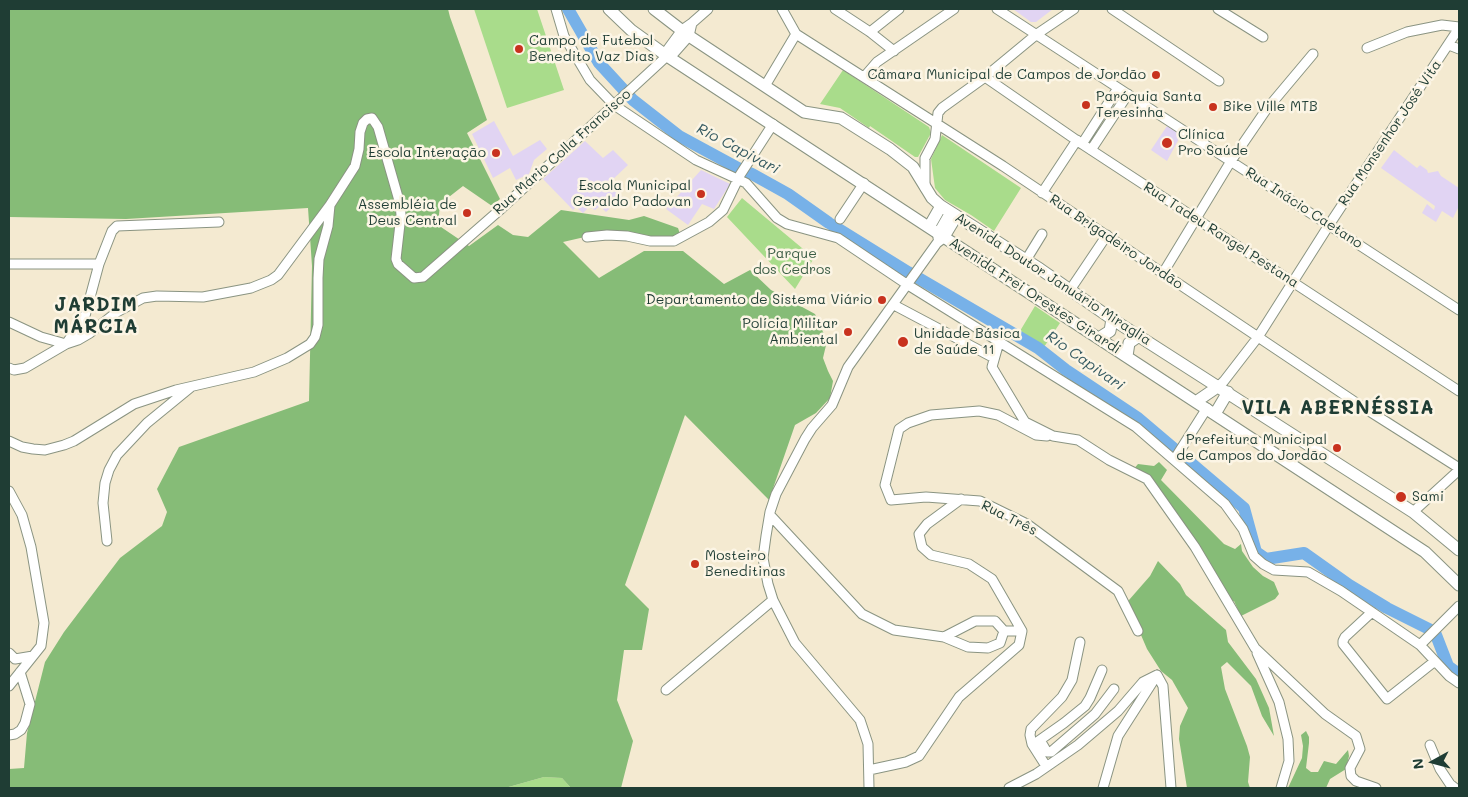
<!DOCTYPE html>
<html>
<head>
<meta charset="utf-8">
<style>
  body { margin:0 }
  #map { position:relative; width:1468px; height:797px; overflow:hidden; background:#f4ead1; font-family:Mali,sans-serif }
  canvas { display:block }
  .frame { position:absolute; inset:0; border:10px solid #1f3d34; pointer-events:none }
  .north { position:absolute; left:1408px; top:737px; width:50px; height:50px; -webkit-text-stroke:4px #fcf5e5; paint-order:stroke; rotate:263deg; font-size:14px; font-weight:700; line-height:20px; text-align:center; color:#1f3d34 }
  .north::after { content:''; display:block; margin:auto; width:18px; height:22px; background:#1f3d34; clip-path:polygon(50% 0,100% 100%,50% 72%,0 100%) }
</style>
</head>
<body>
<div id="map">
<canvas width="1468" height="797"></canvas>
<div class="frame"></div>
<div class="north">N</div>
</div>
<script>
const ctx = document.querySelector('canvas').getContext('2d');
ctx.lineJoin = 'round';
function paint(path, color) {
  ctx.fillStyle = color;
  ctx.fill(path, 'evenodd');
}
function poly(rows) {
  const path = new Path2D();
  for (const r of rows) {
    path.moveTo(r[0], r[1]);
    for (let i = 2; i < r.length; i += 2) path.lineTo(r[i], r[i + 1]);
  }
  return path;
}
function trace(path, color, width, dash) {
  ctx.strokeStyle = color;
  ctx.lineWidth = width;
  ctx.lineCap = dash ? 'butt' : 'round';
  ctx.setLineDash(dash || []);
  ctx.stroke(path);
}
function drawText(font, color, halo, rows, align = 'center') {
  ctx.font = font + ' Mali,sans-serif';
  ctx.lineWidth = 5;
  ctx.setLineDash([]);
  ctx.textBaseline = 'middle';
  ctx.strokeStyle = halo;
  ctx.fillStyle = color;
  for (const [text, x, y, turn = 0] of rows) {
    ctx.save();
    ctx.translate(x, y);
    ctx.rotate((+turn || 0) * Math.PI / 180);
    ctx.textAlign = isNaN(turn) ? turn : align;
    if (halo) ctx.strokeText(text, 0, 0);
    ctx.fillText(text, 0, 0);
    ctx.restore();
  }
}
const built = poly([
  [1013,9,1053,9,1036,22,1031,22],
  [494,121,513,156,540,140,547,149,534,160,529,174,516,180,510,168,493,178,472,134],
  [1167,126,1181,135,1167,161,1151,150],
  [585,141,603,158,613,150,628,165,609,183,622,197,606,212,600,206,595,210,589,207,583,213,576,207,573,210,543,179],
  [1394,150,1417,168,1420,165,1427,170,1428,173,1438,171,1441,176,1459,188,1459,206,1453,218,1442,211,1436,222,1422,213,1427,204,1434,210,1435,206,1381,168],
  [701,170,730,184,714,209,702,204,688,225,666,209]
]);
const green = poly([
  [474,9,537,9,564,90,507,108],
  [843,70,929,127,931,133,918,157,915,157,870,126,869,128,840,108,820,104],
  [942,135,1021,188,994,231,971,215,945,200,935,188,931,159],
  [742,198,814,258,795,289,727,217],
  [1035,306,1060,323,1044,347,1020,331],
  [544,777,562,778,571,788,505,788]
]);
const forest = poly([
  [9,9,448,9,450,17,487,120,467,133,500,199,492,206,463,186,440,204,438,225,469,246,498,225,513,235,528,237,561,210,629,220,644,216,678,228,680,234,673,239,602,233,563,242,599,278,644,251,683,251,724,284,750,270,771,290,815,314,827,341,823,358,828,371,833,381,830,398,816,413,795,425,769,500,685,415,625,585,649,609,642,650,624,650,617,700,633,741,621,788,571,788,562,778,544,777,505,788,9,788,9,769,24,768,27,733,45,662,64,632,120,558,162,526,167,512,157,489,179,447,309,401,312,266,308,208,126,219,9,217],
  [1159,462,1167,470,1161,480,1224,544,1235,549,1241,544,1242,551,1253,567,1263,576,1274,582,1279,594,1275,599,1241,616,1234,601,1229,601,1159,490,1132,471,1138,464,1154,466],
  [1158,561,1180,584,1186,595,1226,630,1228,642,1256,679,1269,708,1274,736,1262,716,1251,686,1227,662,1221,667,1225,689,1247,746,1250,757,1248,782,1250,788,1187,788,1179,739,1180,726,1188,708,1172,680,1161,671,1147,649,1129,607,1129,600,1150,576],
  [1306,731,1309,737,1309,743,1306,768,1311,772,1318,772,1324,761,1336,764,1348,750,1349,756,1346,769,1330,779,1326,788,1288,788,1302,758,1303,746,1301,735]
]);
const river = poly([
  [568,9,599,63,633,100,679,136,738,168,752,174,788,194,829,223,908,272,1038,348,1066,370,1138,418,1244,508,1256,552,1266,559,1304,553,1349,585,1387,608,1429,629,1436,635,1448,666,1459,674]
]);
const minor = poly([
  [556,9,564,36,590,80,614,105,696,160,746,183,777,218,787,224,838,238,908,285,1136,427,1225,504,1243,529,1254,556,1263,564,1274,570,1308,572,1341,591,1420,645,1449,676,1459,683],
  [782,9,796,34,1003,166,1358,404,1459,468],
  [835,9,870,32,894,51],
  [997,9,1459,310],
  [1112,9,1219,81],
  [1218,9,1263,37],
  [870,32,899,9],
  [1449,45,1459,49],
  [1367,48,1407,32,1442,25,1459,27],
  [667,56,668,49,682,30,692,23,708,9],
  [864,77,877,62,954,9],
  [985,77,1082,144,1459,391],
  [765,86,796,34],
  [1082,144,1118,88],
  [1091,150,1128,94],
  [925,188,925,158,935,139,938,113,942,108,985,77,1037,34,1074,9],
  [1042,193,1077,140],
  [840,219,864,183],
  [587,237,607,235,627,236,650,241,674,241,709,222,723,210,740,175,773,124],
  [938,238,938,233,950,212],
  [1026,260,1042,234],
  [9,264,99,264],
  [1163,273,1231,161,1266,110,1313,54],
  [1070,290,1107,235],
  [894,305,994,358],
  [9,322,41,337,66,344],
  [999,342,992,367,1025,422,1053,436,1078,440,1109,460,1147,479,1195,547,1255,648,1325,714,1356,736,1360,749,1350,768,1351,776,1356,781,1376,788],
  [66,344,85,316,99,264,112,231,117,226,219,222],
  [9,368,14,370,25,368,66,344,78,340,90,333,117,312,143,298,157,296,203,297,251,288,271,280,278,275,330,205,355,166,359,149,360,132,363,123,367,119,372,118,378,127,400,204,401,215,396,259,398,264,414,278,423,277,502,208,667,56,674,53,689,36,692,23],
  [1219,386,1224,381,1258,337,1329,225,1459,28],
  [1047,436,1036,435,998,415,979,411,931,415,908,423,899,429,885,485,891,500,926,497,980,501,1027,524,1118,591,1138,631],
  [9,441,22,447,33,449,45,450,64,445,74,441,134,404,176,390,254,372,287,358,310,344,315,337,318,325,318,278,319,259,328,226,330,205],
  [1174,460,1207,408],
  [9,491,22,515,31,547,44,623,41,646,9,686],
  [1413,512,1459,470],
  [770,515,862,614,894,630,944,637,968,647,988,648,1000,643,1004,631],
  [107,541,103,503,105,483,109,470,117,455,147,423,191,387],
  [1372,612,1345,637,1343,641,1343,644,1387,699,1435,661],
  [944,637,975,621,995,621,1004,631,1022,631],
  [1420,645,1459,606],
  [9,653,15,659,33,656],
  [1257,653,1279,702,1288,739,1289,761,1281,788],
  [1157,675,1163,686,1171,788],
  [666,690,773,600],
  [9,735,15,734,21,730,25,723,30,704,20,672],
  [1040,740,1047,752,1051,752,1095,714,1114,689],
  [1037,742,1064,723,1085,706,1090,698,1102,670],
  [1430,745,1440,769,1450,784,1455,788],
  [1046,766,1032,744,1030,735,1031,729,1062,697,1072,680,1080,642],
  [869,770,906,762,919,756,959,697,1019,645,1022,631,992,579,969,564,931,555,922,547,919,534,927,524,961,499],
  [869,788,868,744,860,720,795,643,773,600,768,584,763,558,766,536,770,512,776,494,805,439,812,428,832,405,848,367,937,243,945,237,957,217],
  [1009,788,1036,774,1078,745,1118,711,1143,682,1157,675],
  [1103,788,1118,736,1157,675]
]);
const major = poly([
  [609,9,631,30,667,56,1425,552,1459,585],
  [654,9,689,36,804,112,841,118,890,149,913,167,932,198,941,206,1040,269,1112,319,1413,512,1459,550],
  [929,227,941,206],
  [1099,338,1110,331,1112,319],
  [1127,356,1129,343,1139,336],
  [1197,401,1219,386],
  [1215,414,1228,392]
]);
const markers = [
  [519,49,5,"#c8321e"],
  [1156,75,5,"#c8321e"],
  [1086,105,5,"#c8321e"],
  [1213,107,5,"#c8321e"],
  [1167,143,6,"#c8321e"],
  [496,153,5,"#c8321e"],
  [701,194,5,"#c8321e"],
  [467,213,5,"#c8321e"],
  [882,300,5,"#c8321e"],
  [848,332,5,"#c8321e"],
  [903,342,6,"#c8321e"],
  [1337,448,5,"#c8321e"],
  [1401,497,6,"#c8321e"],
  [695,564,5,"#c8321e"]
];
const poiNames = [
  ["Campo de Futebol",529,41],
  ["Benedito Vaz Dias",529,57],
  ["Câmara Municipal de Campos de Jordão",1146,75,"right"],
  ["Paróquia Santa",1096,97],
  ["Teresinha",1096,113],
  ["Bike Ville MTB",1223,107],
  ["Clínica",1178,135],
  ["Pro Saúde",1178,151],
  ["Escola Interação",486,153,"right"],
  ["Escola Municipal",691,186,"right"],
  ["Geraldo Padovan",691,202,"right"],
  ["Assembléia de",457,205,"right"],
  ["Deus Central",457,221,"right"],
  ["Departamento de Sistema Viário",872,300,"right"],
  ["Polícia Militar",838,324,"right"],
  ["Ambiental",838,340,"right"],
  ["Unidade Básica",914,334],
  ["de Saúde 11",914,350],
  ["Prefeitura Municipal",1327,440,"right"],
  ["de Campos do Jordão",1327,456,"right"],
  ["Sami",1412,497],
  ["Mosteiro",705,556],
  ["Beneditinas",705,572]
];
const streetNames = [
  ["Rua Monsenhor José Vita",1390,133,-56],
  ["Rua Mário Colla Francisco",562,152,-42],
  ["Rua Inácio Caetano",1304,208,33],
  ["Rua Tadeu Rangel Pestana",1221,235,33],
  ["Rua Brigadeiro Jordão",1116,242,34],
  ["Avenida Doutor Januário Miraglia",1053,279,33],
  ["Avenida Frei Orestes Girardi",1035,296,33],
  ["Rua Três",1009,518,27]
];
const parkNames = [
  ["Parque",792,254],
  ["dos Cedros",792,270]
];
const waterNames = [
  ["Rio Capivari",738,149,28],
  ["Rio Capivari",1085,361,35]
];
const districtNames = [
  ["JARDIM",96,305],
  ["MÁRCIA",96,327],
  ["VILA ABERNÉSSIA",1338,408]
];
paint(built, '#e1d4f3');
paint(green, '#a9dc8b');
paint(forest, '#86bc77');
trace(river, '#77b1e8', 12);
trace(minor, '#8a9482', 11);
trace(major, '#8a9482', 13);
trace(minor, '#fff', 9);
trace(major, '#fff', 11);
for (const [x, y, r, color] of markers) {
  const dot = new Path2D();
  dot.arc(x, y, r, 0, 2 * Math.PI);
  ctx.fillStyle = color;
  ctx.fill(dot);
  trace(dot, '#fcf5e5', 2);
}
drawText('14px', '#1f3d34', '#fcf5e5', poiNames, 'left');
drawText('14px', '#1f3d34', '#fcf5e5', streetNames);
drawText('14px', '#3b5d45', '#fcf5e5', parkNames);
drawText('italic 15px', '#355a61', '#fcf5e5', waterNames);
ctx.letterSpacing = '1px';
drawText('bold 19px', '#1f3d34', '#fcf5e5', districtNames);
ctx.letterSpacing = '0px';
</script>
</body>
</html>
